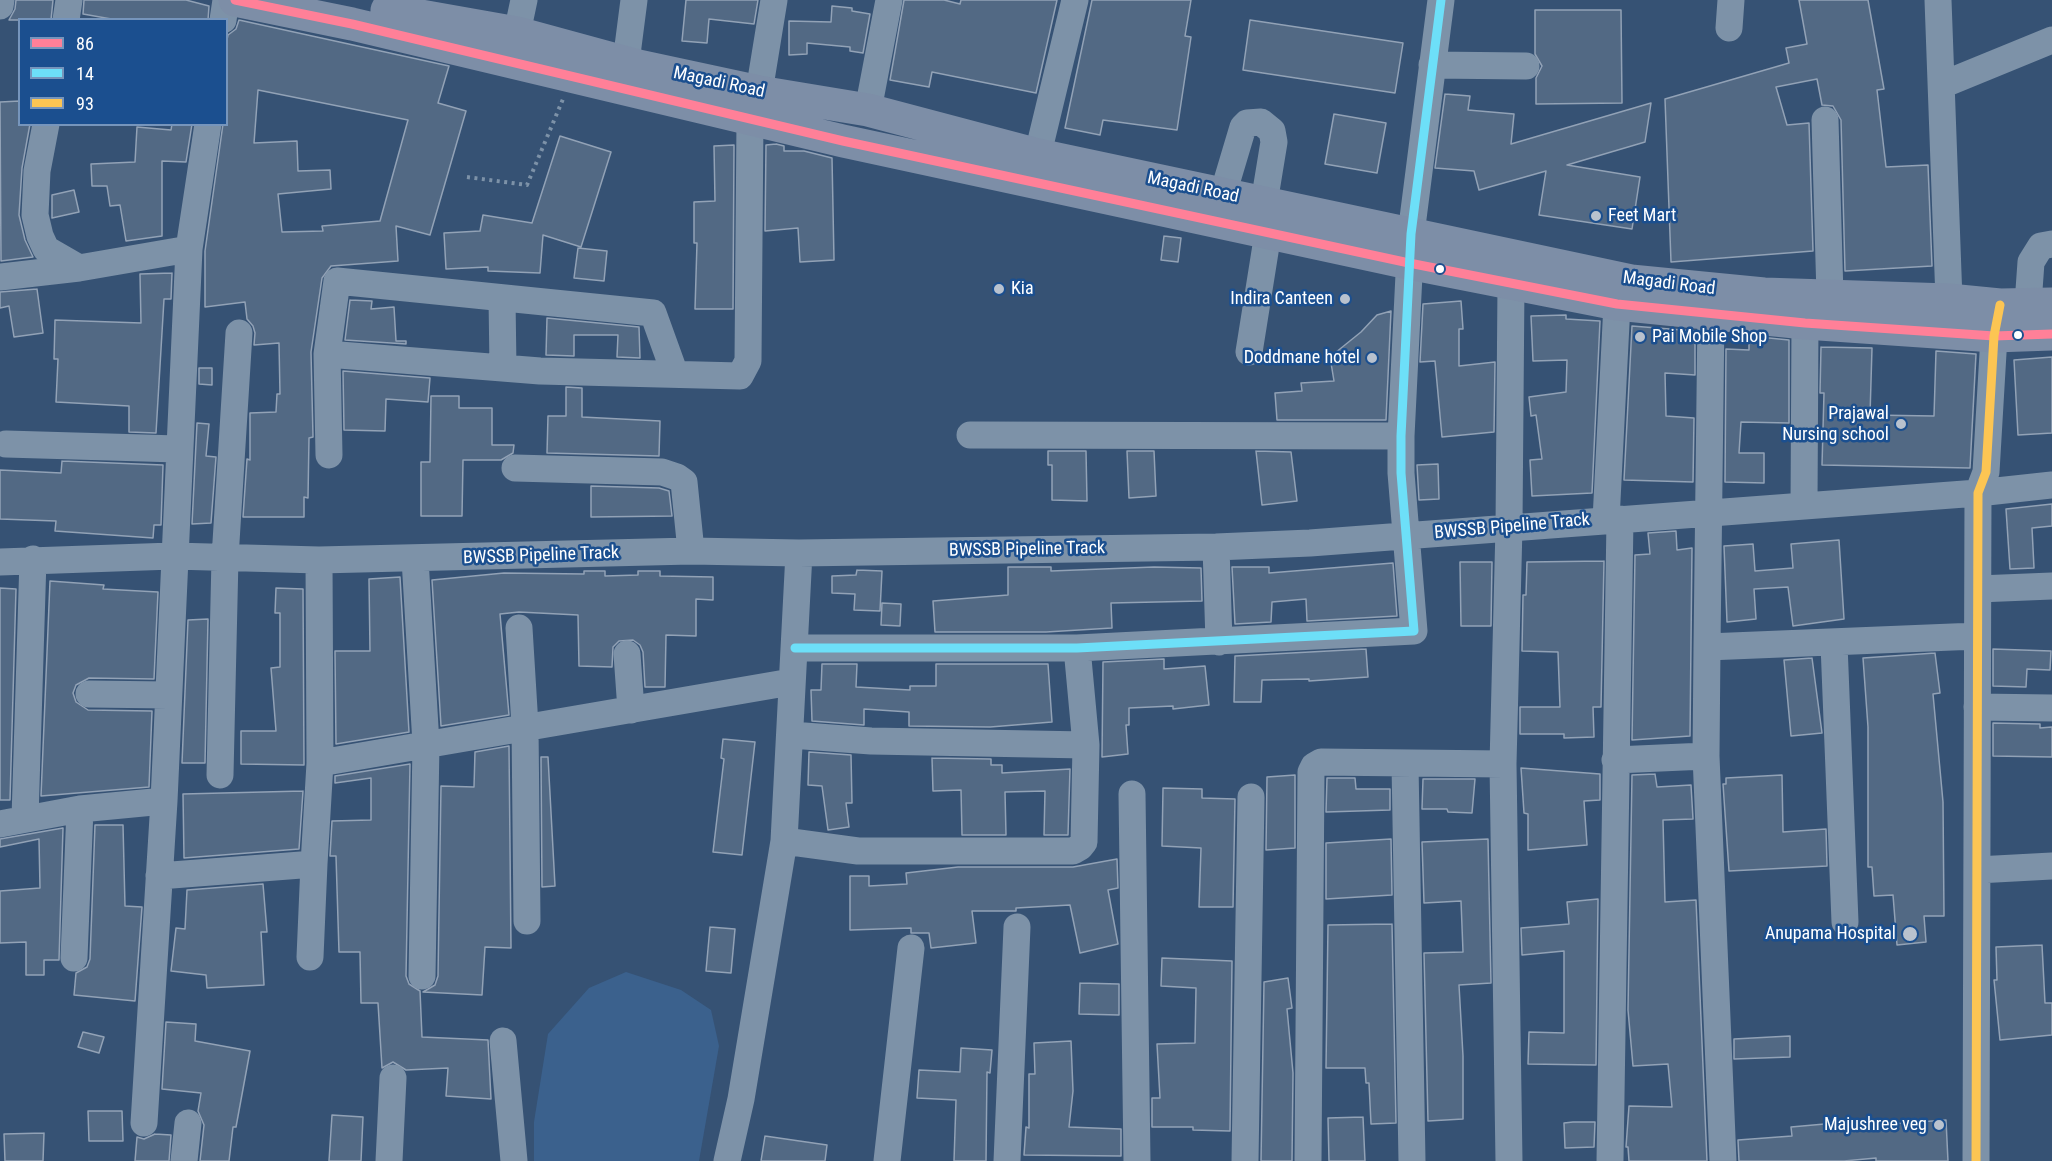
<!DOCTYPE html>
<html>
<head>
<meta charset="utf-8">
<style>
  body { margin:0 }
  #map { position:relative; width:2052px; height:1161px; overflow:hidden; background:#365274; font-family:"Roboto Condensed",sans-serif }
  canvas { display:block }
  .legend { position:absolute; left:18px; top:18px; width:210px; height:108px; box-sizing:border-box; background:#1b4f8f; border:2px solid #7695bc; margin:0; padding:8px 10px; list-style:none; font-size:18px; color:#fff }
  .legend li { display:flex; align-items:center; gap:12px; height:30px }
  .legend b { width:30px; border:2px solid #7695bc }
</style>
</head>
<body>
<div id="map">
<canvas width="2052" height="1161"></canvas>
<ul class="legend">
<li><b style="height:8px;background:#ff8098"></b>86</li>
<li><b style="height:8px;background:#6ddff8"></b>14</li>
<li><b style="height:8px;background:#fcc553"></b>93</li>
</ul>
</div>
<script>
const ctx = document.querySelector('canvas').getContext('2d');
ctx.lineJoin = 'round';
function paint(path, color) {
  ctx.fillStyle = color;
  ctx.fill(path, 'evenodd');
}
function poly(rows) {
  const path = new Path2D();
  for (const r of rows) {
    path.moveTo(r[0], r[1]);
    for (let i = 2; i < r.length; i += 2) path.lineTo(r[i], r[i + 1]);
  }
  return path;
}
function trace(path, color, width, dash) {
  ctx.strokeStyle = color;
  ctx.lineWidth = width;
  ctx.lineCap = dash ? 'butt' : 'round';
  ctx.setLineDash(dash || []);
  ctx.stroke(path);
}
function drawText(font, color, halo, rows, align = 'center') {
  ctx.font = font + ' "Roboto Condensed",sans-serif';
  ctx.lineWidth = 5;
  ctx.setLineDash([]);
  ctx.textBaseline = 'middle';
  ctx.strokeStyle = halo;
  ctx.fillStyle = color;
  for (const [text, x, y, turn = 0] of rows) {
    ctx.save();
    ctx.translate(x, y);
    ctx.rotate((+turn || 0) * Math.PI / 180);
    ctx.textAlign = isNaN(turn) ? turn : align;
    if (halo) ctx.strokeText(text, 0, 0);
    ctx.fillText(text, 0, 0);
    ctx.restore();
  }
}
const water = poly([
  [626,972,681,990,711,1010,719,1046,699,1161,534,1161,534,1122,548,1034,589,988]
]);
const building = poly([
  [16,0,53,0,51,20,9,20,15,9,16,0],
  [84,0,186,0,209,6,208,20,117,20,83,14,84,0],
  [686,0,758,0,754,24,709,19,707,43,682,41,686,0],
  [904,0,944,0,960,4,961,0,1057,0,1036,93,932,72,929,87,890,80,904,0],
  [1092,0,1191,0,1185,36,1191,37,1177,130,1103,120,1100,135,1065,128,1092,0],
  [1799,0,1868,0,1884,89,1877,90,1886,167,1928,165,1932,266,1845,271,1841,120,1833,106,1822,105,1817,79,1776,87,1787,125,1809,123,1813,251,1671,262,1665,99,1789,63,1786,48,1807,44,1799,0],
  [832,6,852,8,852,11,870,14,863,53,850,51,850,47,807,43,807,54,789,55,789,21,831,22,832,6],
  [1535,10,1621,10,1622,103,1536,104,1536,78,1542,66,1535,54,1535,10],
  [239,20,449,66,438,103,466,111,430,235,396,226,398,261,331,266,322,278,311,352,313,437,309,438,308,498,304,497,304,517,243,517,247,459,250,460,250,413,276,412,277,394,280,394,279,343,254,345,255,333,253,326,247,319,245,302,205,307,205,251,223,124,226,124,226,44,228,35,236,29,239,20],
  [258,90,408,120,380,221,322,226,323,231,282,232,278,194,331,189,330,170,298,171,297,141,254,143,258,90],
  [1250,20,1403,43,1395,93,1243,70,1250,20],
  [1445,94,1470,96,1468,110,1514,114,1511,144,1651,103,1645,142,1567,165,1640,177,1632,229,1539,215,1546,171,1479,190,1474,171,1435,168,1445,94],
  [20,101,20,124,30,124,22,168,19,215,25,240,33,257,1,261,0,102,20,101],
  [1334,114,1386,123,1377,173,1325,164,1334,114],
  [172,124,192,124,186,162,162,161,162,236,126,241,120,205,110,206,107,186,92,186,91,164,135,162,137,127,171,130,172,124],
  [560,136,611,152,581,247,543,235,540,273,488,271,488,267,446,269,444,233,480,231,483,215,532,223,560,136],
  [776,144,784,146,784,151,804,151,832,158,834,260,800,262,798,228,765,231,766,145,776,144],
  [734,145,733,309,695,309,697,243,694,243,694,202,715,201,714,146,734,145],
  [74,190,79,212,52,218,52,195,74,190],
  [1164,236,1181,238,1178,262,1161,260,1164,236],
  [578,248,607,251,604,281,574,278,578,248],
  [172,273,171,299,164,299,156,433,129,432,129,406,56,402,58,359,54,359,55,320,141,323,140,274,172,273],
  [37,289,43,333,14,337,9,306,0,308,0,292,37,289],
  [350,300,372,301,371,309,394,307,396,341,406,341,406,344,345,340,350,300],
  [1461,301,1463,329,1459,329,1459,366,1495,362,1494,432,1442,437,1435,361,1420,362,1423,304,1461,301],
  [1391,311,1386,420,1277,420,1275,393,1302,391,1301,383,1334,381,1330,357,1361,332,1377,315,1391,311],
  [1566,315,1566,319,1600,321,1592,493,1532,496,1530,460,1542,459,1536,415,1531,416,1529,397,1566,392,1567,360,1533,361,1531,316,1566,315],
  [547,318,639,327,640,358,617,357,618,335,574,335,574,356,546,355,547,318],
  [1632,326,1695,331,1695,375,1665,373,1666,416,1694,418,1693,482,1624,480,1632,326],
  [1749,336,1789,340,1789,423,1741,422,1739,453,1764,453,1764,483,1725,482,1726,349,1749,350,1749,336],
  [1821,347,1872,348,1870,415,1934,416,1936,351,1976,354,1970,468,1822,465,1824,393,1820,393,1821,347],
  [2052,357,2052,433,2018,435,2014,360,2052,357],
  [199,368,212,368,212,385,199,384,199,368],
  [343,371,430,378,428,402,386,399,385,431,344,430,343,371],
  [566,387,582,388,582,417,660,421,659,456,547,453,548,416,566,416,566,387],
  [431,396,459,396,459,408,492,408,492,445,514,445,513,453,501,460,463,460,462,516,421,516,421,462,430,462,431,396],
  [197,423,209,424,206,456,216,457,211,523,192,524,197,423],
  [1048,451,1086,451,1087,501,1052,500,1052,465,1048,465,1048,451],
  [1127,451,1154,451,1156,496,1129,498,1127,451],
  [1256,451,1291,452,1297,501,1262,505,1256,451],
  [62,461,163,465,161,525,154,525,153,538,55,531,56,521,0,519,0,470,61,473,62,461],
  [1438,464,1439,499,1419,500,1417,465,1438,464],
  [591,486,659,488,669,491,672,516,591,517,591,486],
  [2052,504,2052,526,2032,528,2034,568,2010,569,2006,509,2052,504],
  [1676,531,1677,550,1692,548,1690,736,1632,740,1635,555,1650,554,1648,533,1676,531],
  [1839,540,1844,619,1793,626,1788,587,1754,589,1756,619,1727,622,1724,546,1753,544,1755,571,1793,568,1791,544,1839,540],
  [1604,561,1601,707,1593,707,1594,737,1564,738,1564,734,1520,734,1520,707,1560,707,1558,652,1522,651,1523,595,1526,595,1527,562,1604,561],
  [1460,562,1492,562,1491,626,1461,626,1460,562],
  [1393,563,1397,616,1307,621,1306,599,1272,602,1271,622,1235,624,1232,567,1269,567,1269,573,1393,563],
  [1008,567,1051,567,1051,571,1154,567,1201,568,1202,601,1111,603,1112,628,1046,632,935,632,933,601,1008,595,1008,567],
  [857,570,882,571,880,611,854,610,855,594,832,593,832,576,856,575,857,570],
  [584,571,605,571,605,576,638,575,638,571,660,571,660,576,713,577,713,600,696,599,696,636,666,635,665,687,645,687,643,652,640,645,633,640,619,641,613,647,612,667,579,666,578,615,519,612,500,614,509,715,441,726,432,580,504,573,584,574,584,571],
  [400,577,409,732,336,744,335,651,370,651,369,579,400,577],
  [50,581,104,585,103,589,158,592,154,679,89,678,76,685,73,693,76,702,88,710,152,711,149,787,41,796,50,581],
  [0,588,16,589,10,800,0,800,0,588],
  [276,588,303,589,304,765,241,764,241,731,276,731,271,668,280,667,280,613,275,613,276,588],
  [882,603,901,604,900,626,881,625,882,603],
  [208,619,205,763,182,763,188,620,208,619],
  [1366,649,1368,677,1309,681,1309,679,1262,680,1261,702,1234,702,1235,656,1366,649],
  [1993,649,2051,651,2050,670,2027,669,2026,687,1993,686,1993,649],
  [1935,653,1940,693,1933,694,1943,802,1944,916,1924,916,1926,942,1897,945,1893,895,1874,896,1872,867,1868,867,1868,727,1863,658,1935,653],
  [1812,658,1822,733,1791,736,1784,660,1812,658],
  [1164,659,1164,669,1205,666,1209,705,1173,709,1173,706,1129,708,1129,725,1126,725,1128,754,1102,757,1103,662,1164,659],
  [822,664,857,664,856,687,910,690,910,686,936,686,936,664,1048,664,1052,722,990,727,909,726,909,712,864,709,864,725,812,721,811,690,821,690,822,664],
  [1993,723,2040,724,2040,728,2052,727,2052,757,1993,756,1993,723],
  [723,739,755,742,742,855,713,852,724,759,721,758,723,739],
  [509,746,511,948,485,947,482,995,423,992,435,985,438,976,441,786,474,787,475,752,509,746],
  [809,752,851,755,852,803,846,803,849,827,828,830,822,786,808,785,809,752],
  [541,757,548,757,555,886,542,887,541,757],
  [932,758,991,759,991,765,1002,765,1002,773,1070,769,1068,835,1044,835,1045,791,1005,792,1006,835,962,835,961,790,933,791,932,758],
  [410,764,406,976,409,984,420,991,422,1037,488,1040,491,1099,446,1096,448,1068,406,1070,393,1062,382,1068,378,1003,361,1003,360,952,339,952,336,856,330,856,332,821,371,820,371,778,335,783,335,776,410,764],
  [1521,768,1600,774,1600,800,1584,801,1587,845,1528,850,1528,814,1524,813,1521,768],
  [1655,774,1657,787,1691,785,1693,819,1663,820,1665,902,1696,900,1707,1161,1629,1161,1628,1147,1626,1147,1629,1106,1672,1107,1668,1064,1633,1066,1628,1010,1632,775,1655,774],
  [1295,775,1295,848,1266,850,1267,777,1295,775],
  [1782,775,1783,832,1826,829,1827,866,1729,871,1723,784,1726,784,1726,778,1782,775],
  [1327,778,1355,778,1356,789,1390,789,1390,810,1326,812,1327,778],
  [1423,779,1475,779,1472,813,1448,812,1447,809,1422,809,1423,779],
  [1163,788,1202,789,1202,798,1235,799,1233,907,1199,907,1201,848,1162,846,1163,788],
  [303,791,299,849,184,858,183,794,303,791],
  [95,825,123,825,125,906,142,907,135,1001,74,995,76,973,87,967,90,959,95,825],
  [63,828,59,960,44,960,44,975,26,975,26,942,0,943,0,891,40,888,39,839,0,847,0,839,63,828],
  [1391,839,1392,895,1326,899,1326,843,1391,839],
  [1488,839,1491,983,1459,985,1463,1056,1463,1119,1428,1121,1424,953,1463,952,1461,901,1424,903,1422,842,1488,839],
  [1117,859,1118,888,1108,890,1118,944,1080,953,1070,905,1016,908,1016,911,972,911,976,943,931,948,929,933,911,933,911,928,850,930,850,876,869,876,869,886,907,884,906,873,958,867,1073,867,1117,859],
  [263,884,267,932,261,932,264,985,207,988,206,975,171,971,176,928,185,929,187,890,263,884],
  [1598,899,1596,1065,1528,1064,1529,1032,1564,1033,1564,951,1522,955,1521,928,1569,924,1567,902,1598,899],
  [1392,924,1396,1123,1371,1124,1369,1083,1366,1083,1365,1068,1326,1068,1328,925,1392,924],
  [710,927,735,929,731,973,706,971,710,927],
  [2042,945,2045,1003,2052,1003,2052,1035,2000,1040,1994,980,1997,980,1996,947,2042,945],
  [1162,958,1232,961,1230,1131,1193,1130,1193,1127,1152,1127,1152,1098,1160,1098,1157,1044,1195,1043,1196,988,1161,986,1162,958],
  [1288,978,1292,1008,1287,1009,1293,1073,1292,1161,1261,1161,1264,982,1288,978],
  [1080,983,1119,984,1119,1015,1079,1014,1080,983],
  [166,1022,196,1024,195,1041,250,1051,236,1127,233,1127,229,1161,200,1161,204,1125,198,1111,201,1093,162,1089,166,1022],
  [83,1032,104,1037,99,1053,78,1047,83,1032],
  [1790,1036,1790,1057,1734,1059,1734,1039,1790,1036],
  [1071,1041,1073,1091,1069,1127,1121,1129,1121,1156,1024,1155,1026,1127,1029,1128,1029,1074,1035,1074,1034,1043,1071,1041],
  [961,1048,992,1050,990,1073,987,1072,986,1161,954,1161,956,1100,917,1098,919,1070,960,1072,961,1048],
  [88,1111,122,1111,123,1141,89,1141,88,1111],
  [332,1115,363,1117,361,1161,329,1161,332,1115],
  [1363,1117,1365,1161,1329,1161,1328,1118,1363,1117],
  [1946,1120,1948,1161,1876,1161,1876,1158,1844,1161,1739,1161,1738,1140,1792,1136,1791,1127,1847,1122,1848,1127,1946,1120],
  [1573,1122,1595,1122,1594,1147,1565,1148,1564,1123,1573,1122],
  [44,1133,43,1161,5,1161,4,1134,44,1133],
  [155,1134,171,1135,169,1161,135,1161,137,1137,144,1139,155,1134],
  [765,1136,827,1145,825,1161,761,1161,765,1136]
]);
const path = poly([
  [467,177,527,185,563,99]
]);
const minor = poly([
  [1938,0,1949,300],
  [0,6,1,0],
  [66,20,69,0],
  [223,20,226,0],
  [1729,28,1731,0],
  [517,33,524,0],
  [626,62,634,0],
  [1432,65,1526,66],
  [1942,85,2052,40],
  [759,92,774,0],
  [868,110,889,0],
  [1825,120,1830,296],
  [46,124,37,171,35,215,40,236,46,249,79,268],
  [1033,174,1075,0],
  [1223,194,1243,127,1247,123,1261,122,1272,131,1274,142,1264,203],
  [0,277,79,268,189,249],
  [502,298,503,368],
  [2028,304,2031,262,2041,246,2052,244],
  [1249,352,1268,233,1275,215],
  [327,354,540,371,740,376,748,361,750,119],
  [970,435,1401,436],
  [6,444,178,449],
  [329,455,327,354,337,281,653,313,675,374],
  [515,468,662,472,677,477,684,482,691,551],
  [1804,506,1805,323],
  [1606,520,1617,304],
  [1216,547,1219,642],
  [415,559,426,744,422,976],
  [0,562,173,556,319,560,691,551,799,553,1216,547,1310,543,1978,493,2052,485],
  [1978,589,2052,586],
  [519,628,525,726,527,921],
  [1834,644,1845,922],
  [1707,647,1711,313],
  [795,648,1077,648,1414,631,1401,473,1401,436,1411,234,1441,0],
  [627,654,631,710],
  [89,694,168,695],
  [1977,707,2052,708],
  [791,735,871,741,1086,745],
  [1615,760,1706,756],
  [320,763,791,682],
  [1405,764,1412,1161],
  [220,775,225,558,239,333],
  [1132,794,1137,1161],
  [25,818,33,559],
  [0,824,80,809,164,801],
  [784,841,858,851,1073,851,1080,847,1084,842,1086,745,1077,648],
  [314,864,320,763,319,560],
  [1977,870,2052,866],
  [159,876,314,864,310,957],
  [74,958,80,809],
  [503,1041,514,1161],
  [144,1123,164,801,189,249,208,124],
  [184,1161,188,1123],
  [389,1161,393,1078],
  [727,1161,741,1099,784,841,799,553],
  [887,1161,911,948],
  [1007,1161,1017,927],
  [1245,1161,1251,797],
  [1308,1161,1311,772,1314,766,1321,762,1503,764],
  [1509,1161,1503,764,1509,527,1511,284],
  [1610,1161,1620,519],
  [1723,1161,1706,756,1707,647,1977,636],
  [1976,1161,1978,493,1986,472,1994,336,1998,315]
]);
const major = poly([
  [235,0,352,24,843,141,1409,263,1617,304,1805,323,1994,336,2052,334],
  [387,10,517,33,638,66,759,92,868,110,1038,155,1631,281,1764,294,1949,300,2000,305,2052,304]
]);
const bus1 = poly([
  [235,0,352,24,843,141,1409,263,1617,304,1805,323,1994,336,2052,334]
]);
const bus2 = poly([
  [795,648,1077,648,1414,631,1401,473,1401,436,1411,234,1441,0]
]);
const bus3 = poly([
  [1976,1161,1978,493,1986,472,1994,336,2000,305]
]);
const markers = [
  [1596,216,6,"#b9c2ce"],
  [1440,269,5,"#fff"],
  [999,289,6,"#b9c2ce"],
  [1345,299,6,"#b9c2ce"],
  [2018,335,5,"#fff"],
  [1640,337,6,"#b9c2ce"],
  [1372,358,6,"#b9c2ce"],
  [1901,424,6,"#b9c2ce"],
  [1910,934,8,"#b9c2ce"],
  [1939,1125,6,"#b9c2ce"]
];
const streetNames = [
  ["Magadi Road",719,83,12],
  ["Magadi Road",1193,188,12],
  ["Magadi Road",1669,284,7],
  ["BWSSB Pipeline Track",1512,527,-5],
  ["BWSSB Pipeline Track",1027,550,-1],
  ["BWSSB Pipeline Track",541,556,-2]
];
const poiNames = [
  ["Feet Mart",1608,216,"left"],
  ["Kia",1011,289,"left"],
  ["Indira Canteen",1333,299],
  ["Pai Mobile Shop",1652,337,"left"],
  ["Doddmane hotel",1360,358],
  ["Prajawal",1889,414],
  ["Nursing school",1889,435],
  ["Anupama Hospital",1896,934],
  ["Majushree veg",1927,1125]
];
paint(water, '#3b618d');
paint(building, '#526984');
trace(building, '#92a2b6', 1.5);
trace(path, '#7d92a8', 4, [3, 4.5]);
trace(minor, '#7d92a8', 27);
trace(major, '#7d8ea7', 33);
trace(bus1, '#ff8098', 9);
trace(bus2, '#6ddff8', 9);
trace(bus3, '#fcc553', 9);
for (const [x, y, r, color] of markers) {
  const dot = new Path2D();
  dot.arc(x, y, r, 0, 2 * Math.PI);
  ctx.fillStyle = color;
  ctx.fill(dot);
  trace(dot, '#1b4f8f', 2);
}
drawText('18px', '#fff', '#1b4f8f', streetNames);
drawText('18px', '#fff', '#1b4f8f', poiNames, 'right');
</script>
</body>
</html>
